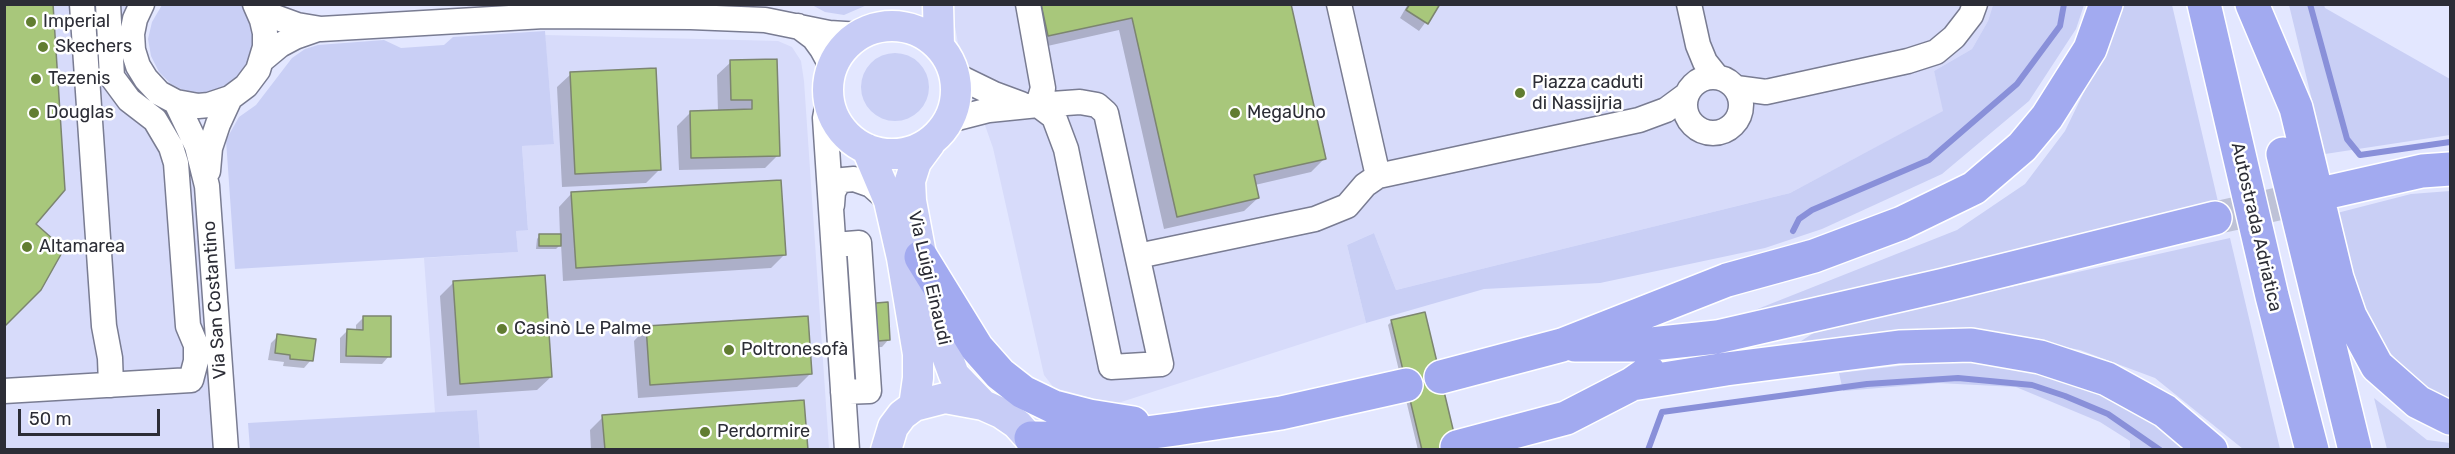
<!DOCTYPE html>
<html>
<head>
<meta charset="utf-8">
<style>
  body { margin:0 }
  #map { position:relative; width:2455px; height:454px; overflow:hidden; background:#e3e7ff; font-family:Rubik,sans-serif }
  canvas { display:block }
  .frame { position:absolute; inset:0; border:6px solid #2c2d36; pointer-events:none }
  .scale { position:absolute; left:18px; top:409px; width:142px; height:27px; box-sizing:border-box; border:3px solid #2c2d36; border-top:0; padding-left:8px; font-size:18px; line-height:21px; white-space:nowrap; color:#2c2d36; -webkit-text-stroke:4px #fff; paint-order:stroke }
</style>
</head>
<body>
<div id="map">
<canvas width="2455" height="454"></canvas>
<div class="frame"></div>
<div class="scale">50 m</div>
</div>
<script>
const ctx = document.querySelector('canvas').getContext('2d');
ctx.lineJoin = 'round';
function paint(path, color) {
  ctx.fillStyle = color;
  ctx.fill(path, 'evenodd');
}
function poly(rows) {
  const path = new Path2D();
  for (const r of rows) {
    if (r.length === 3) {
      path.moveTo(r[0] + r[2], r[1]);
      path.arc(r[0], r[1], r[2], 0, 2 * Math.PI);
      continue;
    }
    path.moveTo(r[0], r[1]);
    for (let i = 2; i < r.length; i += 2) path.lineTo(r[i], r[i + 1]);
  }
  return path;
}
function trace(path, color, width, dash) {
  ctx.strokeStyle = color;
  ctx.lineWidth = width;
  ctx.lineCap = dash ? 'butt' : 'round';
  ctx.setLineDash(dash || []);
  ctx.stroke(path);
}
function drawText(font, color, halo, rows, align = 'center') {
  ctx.font = font + ' Rubik,sans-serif';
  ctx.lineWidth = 5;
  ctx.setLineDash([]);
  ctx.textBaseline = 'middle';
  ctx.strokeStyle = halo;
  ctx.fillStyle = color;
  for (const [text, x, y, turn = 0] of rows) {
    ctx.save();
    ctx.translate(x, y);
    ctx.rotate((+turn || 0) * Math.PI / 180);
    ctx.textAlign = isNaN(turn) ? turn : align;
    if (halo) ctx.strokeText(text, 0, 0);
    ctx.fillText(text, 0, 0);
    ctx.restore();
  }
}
const built = poly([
  [4,5,142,5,133,50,188,124,226,449,5,449],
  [951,5,1993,5,1988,21,1972,49,1934,71,1944,111,1790,193,1396,290,1374,233,1347,245,1366,323,1115,404,1054,388,1044,375,993,148,960,54],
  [545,35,778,41,792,47,801,61,804,81,829,449,480,449,477,410,435,413,424,258,518,252,516,231,528,229,522,146,554,143]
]);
const green = poly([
  [162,5,242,5,251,15,256,32,249,67,222,91,204,94,187,92,171,84,159,72,151,56,148,39,152,22],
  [812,5,867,5,844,15,825,12],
  [1993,5,2084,5,2076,29,2029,101,1942,174,1822,229,1765,248,1600,283,1484,289,1366,323,1347,245,1374,233,1396,290,1790,193,1943,111,1934,71,1972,49,1988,21],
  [2123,5,2172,5,2219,206,1747,323,1750,312,1957,230,2025,184,2065,131,2117,24],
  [2289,5,2324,5,2325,8,2450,79,2450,135,2325,154],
  [545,31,554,144,522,146,528,230,516,231,518,252,235,269,226,140,239,117,256,105,292,58,305,49,318,45,384,40,401,48,444,45,453,37],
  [895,87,34],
  [2450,191,2450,399,2433,392,2408,373,2385,347,2368,318,2351,277,2337,213,2411,194],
  [2230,238,2280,449,2243,449,2155,378,2080,350,2009,337,1786,351,1818,330],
  [1958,359,2040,370,2104,391,2170,432,2187,449,2130,449,2130,441,2100,422,2016,387,1938,383,1843,391,1839,373],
  [2374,398,2427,440,2450,443,2450,449,2387,449],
  [477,410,480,449,250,449,248,423]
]);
const shadow = poly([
  [1025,4,1290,4,1324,159,1311,172,1255,185,1258,198,1244,211,1164,229,1119,30,1034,49],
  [1408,4,1439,4,1419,31,1400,18],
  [776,61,778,155,765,168,679,170,677,126,691,112,718,112,717,75,731,62],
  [571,74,659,170,646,183,562,187,557,87],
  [572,193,784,255,771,268,563,281,561,244,556,249,536,249,537,239,540,235,560,236,559,207],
  [453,283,551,377,537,390,447,396,440,296],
  [857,313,889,339,882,347,860,348],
  [364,317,389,356,382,364,340,363,340,338,347,331,356,331,356,325],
  [1392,321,1456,450,1418,450,1388,325],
  [647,327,810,374,797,387,638,398,634,341],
  [278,336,311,360,304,368,283,366,284,362,268,360,271,343],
  [603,417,806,450,591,450,590,430]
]);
const stream = poly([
  [2310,4,2347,139,2360,155,2450,142],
  [1793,231,1799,219,1812,210,1929,160,2017,84,2060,26,2064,4],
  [1648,450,1662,412,1867,384,1958,378,2032,385,2065,396,2108,414,2160,450]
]);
const building = poly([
  [4,4,53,4,65,190,36,224,64,249,41,290,4,327,4,4],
  [1041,4,1291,4,1326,159,1254,175,1259,198,1177,217,1132,18,1048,36,1041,4],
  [1410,4,1440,4,1428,24,1406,10,1410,4],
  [777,59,780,156,691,158,690,111,752,109,752,100,731,100,730,60,777,59],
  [656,68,661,170,575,174,570,72,656,68],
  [781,180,786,255,576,268,571,192,781,180],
  [539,234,561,234,561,246,539,246,539,234],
  [545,275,552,377,460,384,453,281,545,275],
  [888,302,890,340,866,342,864,304,888,302],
  [1425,312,1458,450,1422,450,1391,320,1425,312],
  [363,316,391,316,391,357,346,356,347,329,363,330,363,316],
  [808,316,812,374,650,385,646,326,808,316],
  [277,334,316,339,313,361,290,359,290,355,275,353,277,334],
  [804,400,808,450,605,450,602,415,804,400]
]);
const highwayTunnel = poly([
  [2215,218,2322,194]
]);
const minor = poly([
  [82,4,104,326,110,358,111,385],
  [142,4,135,19,132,34,133,50,138,66,146,79,159,93,176,102,198,106,209,105,230,98,246,86,258,70,265,47,265,33,262,20,255,4],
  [1339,4,1378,176],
  [1689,4,1698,45,1705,62,1717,77],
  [257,7,275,17,297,25,321,29,544,16,691,17,765,20,829,33,861,35],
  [798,26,814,38,822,49,828,60,830,74],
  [262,60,280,45,295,37,318,29],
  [955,75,994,94,1021,104],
  [1713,105,28],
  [1736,88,1766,92,1908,61,1936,52,1954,37,1971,15,1975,4],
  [829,97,825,118,847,450],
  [176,102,197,146,207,186,226,450],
  [1080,102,1097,105,1106,113,1161,364,1111,367,1066,149,1054,117,1038,105,1080,102],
  [950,120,989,110,1038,105,1043,88,1028,4],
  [208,171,210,148,218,124,230,98],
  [832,205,833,192,838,183,843,180,854,179,871,185,889,201],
  [834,245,859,243,869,391,843,392],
  [1138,256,1315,219,1347,206,1365,185,1378,176,1639,120,1666,110,1685,96],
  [4,391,191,380,196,361,196,345,188,326,176,163,171,147,155,120,129,100,112,77,108,4]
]);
const major = poly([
  [938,4,939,46],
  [892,90,64],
  [930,143,916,162,910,181,911,201,929,297,943,345,954,375,983,405],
  [867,149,889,201,902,258,918,354,918,378,914,406],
  [886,450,893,427,902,415,914,406,945,398,983,405,1001,413,1017,424,1040,450]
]);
const highway = poly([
  [2204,4,2272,296,2312,450],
  [2252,4,2296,108,2337,278,2350,316,2377,366,2418,402,2450,418],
  [2283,154,2355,450],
  [2329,192,2422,171,2450,169],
  [921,257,977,348,1000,374,1023,392,1054,407,1089,416,1133,423],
  [1575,345,1642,345,1717,337,1944,285,2215,218],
  [1441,377,1562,345,1727,280,1814,256,1902,223,1974,188,2022,147,2047,117,2090,49,2106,4],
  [1632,384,1726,369,1899,347,1971,345,2040,357,2107,379,2165,411,2211,450],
  [1031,438,1101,439,1176,429,1281,413,1406,385],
  [1457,447,1566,418,1632,384,1649,372]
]);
const markers = [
  [31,22,6,"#617d31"],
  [43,47,6,"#617d31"],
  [36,79,6,"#617d31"],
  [1520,93,6,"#617d31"],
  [34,113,6,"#617d31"],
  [1235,113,6,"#617d31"],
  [27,247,6,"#617d31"],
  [502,329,6,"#617d31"],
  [729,350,6,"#617d31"],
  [705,432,6,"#617d31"]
];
const poiNames = [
  ["Imperial",43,22],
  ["Skechers",55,47],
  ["Tezenis",48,79],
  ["Piazza caduti",1532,83],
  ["di Nassijria",1532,104],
  ["Douglas",46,113],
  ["MegaUno",1247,113],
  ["Altamarea",39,247],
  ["Casinò Le Palme",514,329],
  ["Poltronesofà",741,350],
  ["Perdormire",717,432]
];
const streetNames = [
  ["Autostrada Adriatica",2256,227,77],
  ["Via Luigi Einaudi",929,278,77],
  ["Via San Costantino",215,300,-94]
];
paint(built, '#d7dbfa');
paint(green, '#c9cff5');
paint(shadow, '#0003');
trace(stream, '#8990d9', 6);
paint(building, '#a8c77b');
trace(building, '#7c8570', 1.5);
trace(highwayTunnel, '#bec2d7', 33, [33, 16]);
trace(minor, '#797c92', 27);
trace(major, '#fff', 33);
trace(highway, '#fff', 36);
trace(minor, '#fff', 24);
trace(major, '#c7ccf6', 30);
trace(highway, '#a2aaf0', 33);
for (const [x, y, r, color] of markers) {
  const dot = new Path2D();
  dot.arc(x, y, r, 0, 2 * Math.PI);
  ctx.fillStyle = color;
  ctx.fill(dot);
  trace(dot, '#fff', 2);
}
drawText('18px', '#2c2d36', '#fff', poiNames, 'left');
drawText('18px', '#2c2d36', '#fff', streetNames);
</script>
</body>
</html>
